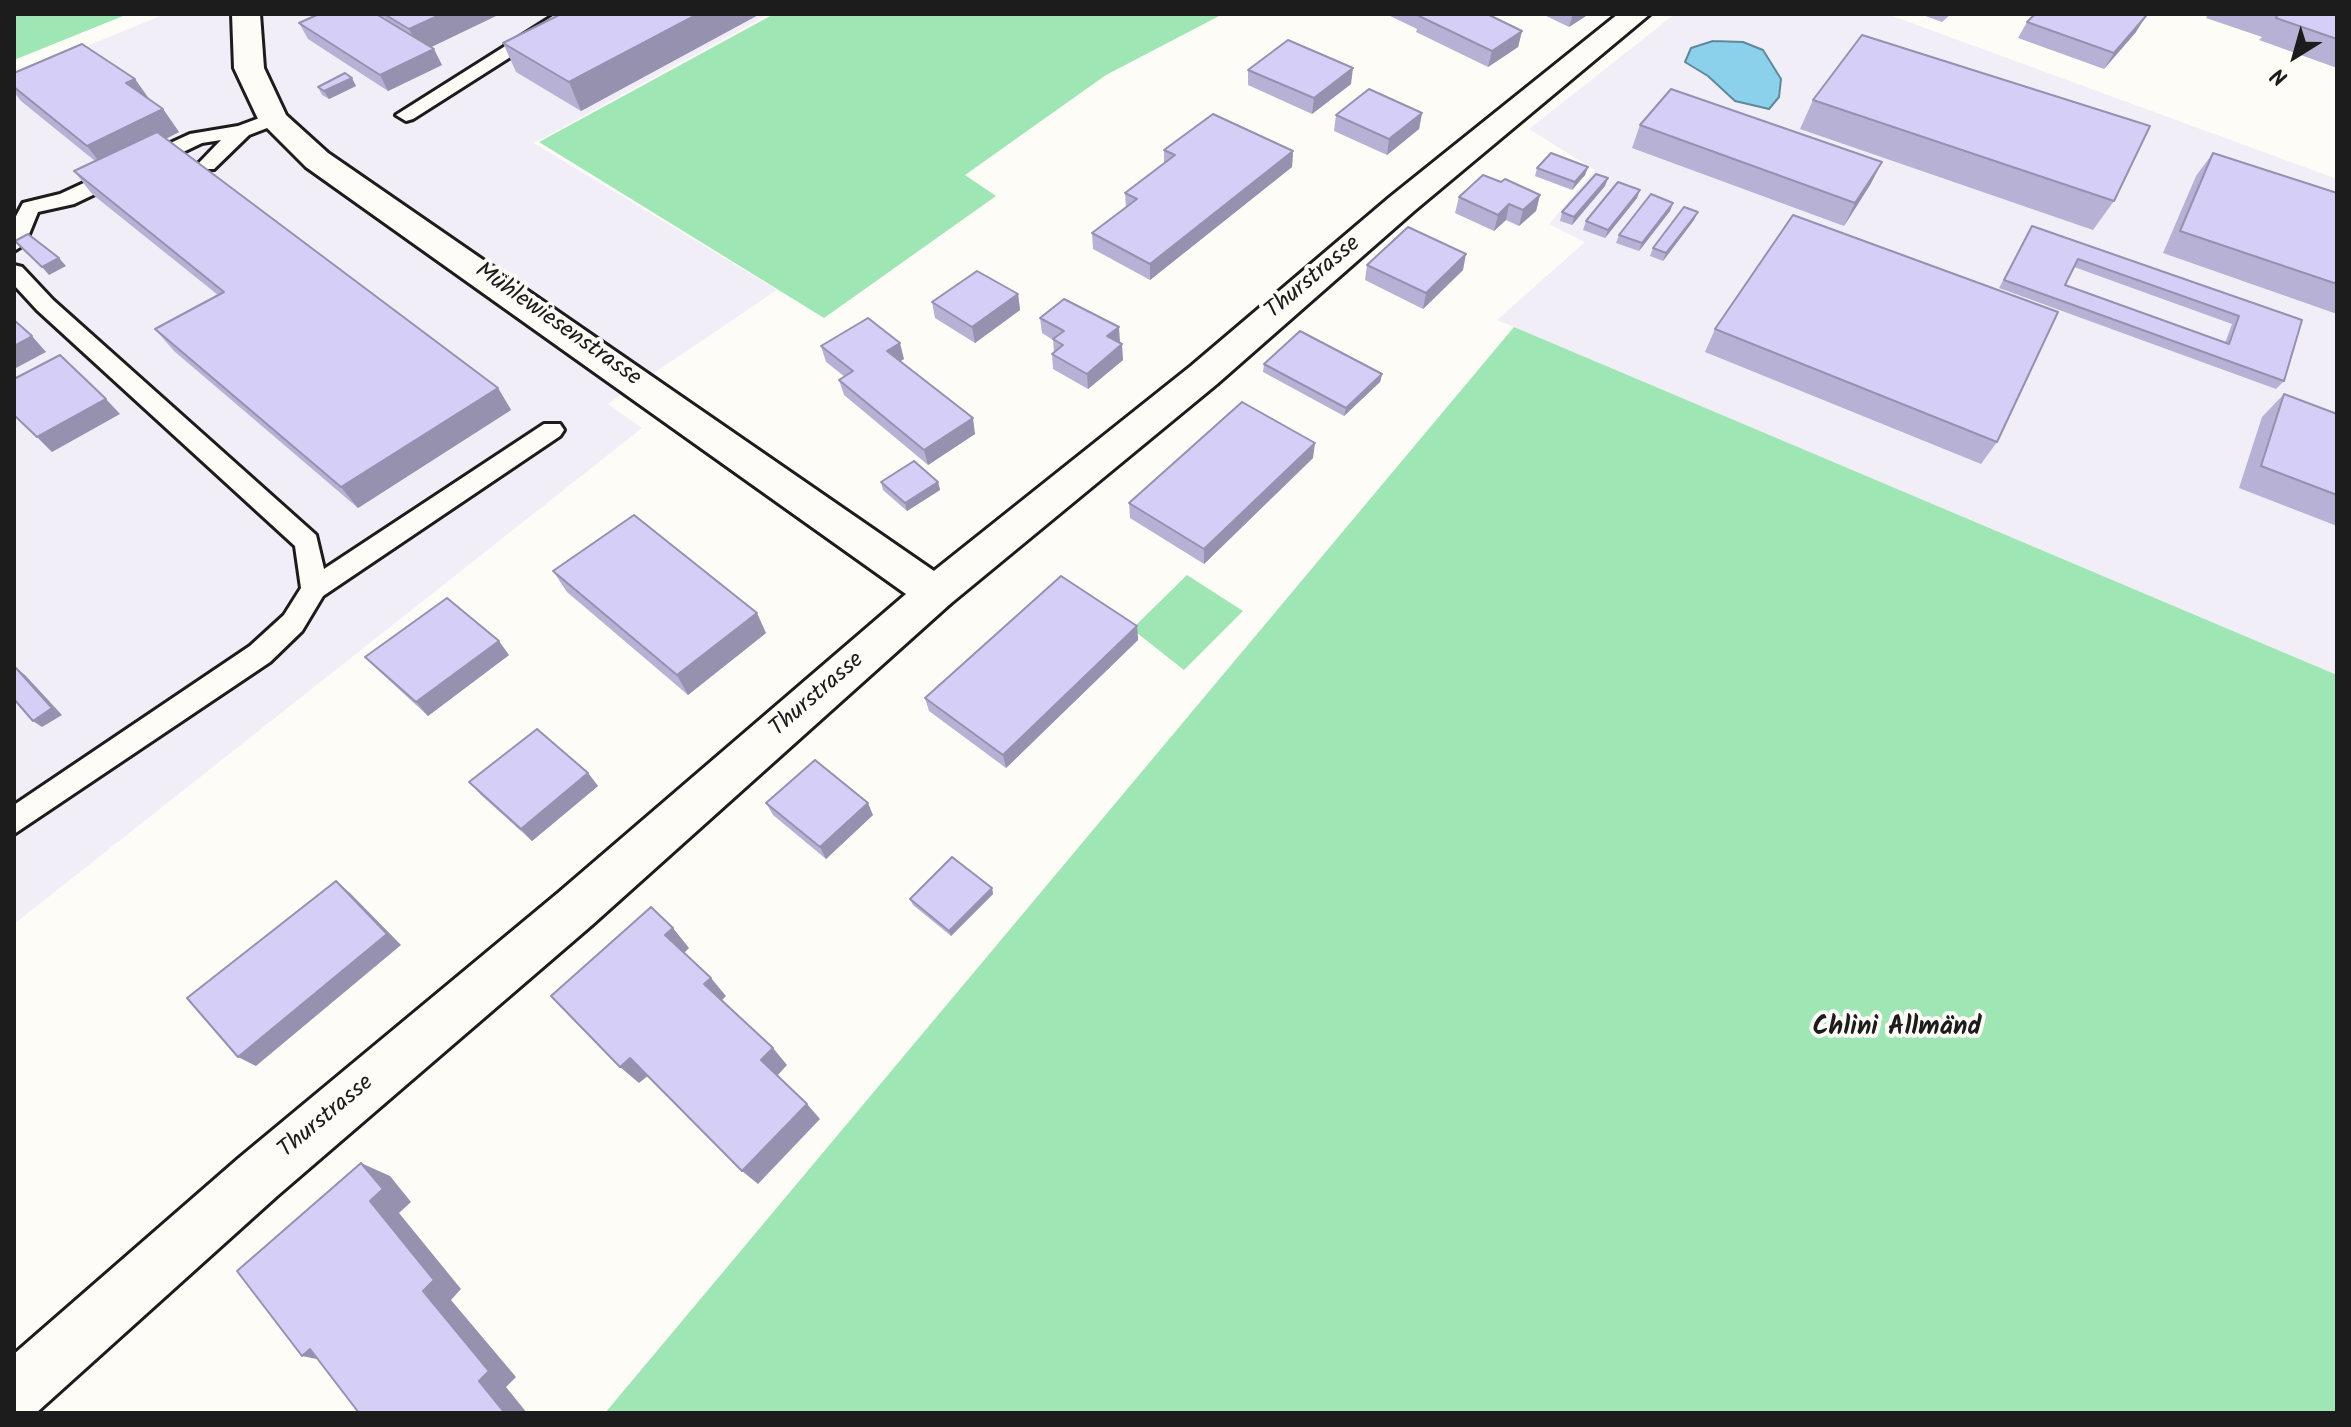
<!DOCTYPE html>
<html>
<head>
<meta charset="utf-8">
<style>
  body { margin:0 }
  #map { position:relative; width:2351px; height:1427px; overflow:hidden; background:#fdfcf7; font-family:Kalam,sans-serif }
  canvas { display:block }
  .frame { position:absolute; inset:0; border:16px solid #1c1c1c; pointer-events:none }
  .north { position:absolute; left:2255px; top:16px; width:80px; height:80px; -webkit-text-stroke:6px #fdfcf7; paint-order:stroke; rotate:217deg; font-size:22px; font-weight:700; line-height:32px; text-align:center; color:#1c1c1c }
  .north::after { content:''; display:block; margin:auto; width:28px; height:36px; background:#1c1c1c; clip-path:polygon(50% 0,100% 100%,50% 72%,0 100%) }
</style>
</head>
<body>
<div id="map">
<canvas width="2351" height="1427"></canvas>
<div class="frame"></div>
<div class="north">N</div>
</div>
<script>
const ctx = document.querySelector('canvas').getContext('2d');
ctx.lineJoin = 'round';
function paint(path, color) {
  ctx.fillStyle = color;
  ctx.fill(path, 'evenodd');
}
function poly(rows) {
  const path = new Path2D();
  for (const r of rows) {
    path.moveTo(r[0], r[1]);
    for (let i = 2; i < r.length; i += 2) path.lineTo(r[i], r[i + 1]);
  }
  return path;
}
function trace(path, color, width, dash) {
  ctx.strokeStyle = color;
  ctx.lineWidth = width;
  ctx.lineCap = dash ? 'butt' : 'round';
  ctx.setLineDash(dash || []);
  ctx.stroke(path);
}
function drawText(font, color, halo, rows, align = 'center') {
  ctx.font = font + ' Kalam,sans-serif';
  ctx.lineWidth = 8;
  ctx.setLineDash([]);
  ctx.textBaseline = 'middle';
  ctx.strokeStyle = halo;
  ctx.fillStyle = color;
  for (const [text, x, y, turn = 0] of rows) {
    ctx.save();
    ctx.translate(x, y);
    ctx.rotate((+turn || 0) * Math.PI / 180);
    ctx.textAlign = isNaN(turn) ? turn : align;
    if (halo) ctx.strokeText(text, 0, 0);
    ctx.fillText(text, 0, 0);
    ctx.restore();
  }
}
const built = poly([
  [165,14,769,14,534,143,777,290,608,404,642,428,14,924,14,76],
  [1675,14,1887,14,2337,179,2337,675,1497,320,1585,242,1549,224,1595,170,1529,129]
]);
const green = poly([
  [14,14,128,14,14,60],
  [774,14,1223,14,1106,75,965,175,996,196,824,318,539,142],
  [1514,327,2337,675,2337,1413,605,1413],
  [1187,575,1243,611,1184,670,1132,629]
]);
const water = poly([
  [1713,41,1743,42,1763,50,1781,79,1779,97,1769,109,1735,101,1708,76,1685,62,1691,48,1713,41]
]);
const lane = poly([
  [556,14,578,14,413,119,406,121,396,115,556,14],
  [273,113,283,119,280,123,249,135,214,169,200,169,197,165,221,140,202,143,74,204,38,212,25,244,14,251,14,220,23,203,60,194,190,134,238,126,273,113],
  [14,265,22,267,53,300,316,535,324,569,544,424,560,424,564,430,560,436,323,596,302,631,270,662,14,834,14,805,250,646,284,615,301,588,295,546,37,310,14,285,14,265]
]);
const street = poly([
  [232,14,260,14,264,68,286,115,328,153,950,582,956,593,950,604,935,609,920,604,306,167,258,119,234,68,232,14]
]);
const secondary = poly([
  [1618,14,1650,14,1414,211,1217,384,950,604,592,925,277,1196,36,1413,14,1413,14,1354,239,1158,558,893,920,582,1191,366,1390,197,1618,14]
]);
const wall = poly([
  [379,14,500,14,431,47,442,65,388,91,308,39,299,23,380,16],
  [561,14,760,14,581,111,516,72,503,43],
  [1386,14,1487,14,1522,31,1518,47,1488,67,1416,32,1417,29],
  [1542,14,1589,14,1569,27],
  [1920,14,1951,14,1942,22],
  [2208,14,2337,14,2337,68,2259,40,2262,37,2206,18],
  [2027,22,2136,32,2104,69,2018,38],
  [1248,70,1351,84,1312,114,1248,85],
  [14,73,135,79,150,100,163,109,179,132,166,139,498,388,511,410,358,508,174,351,155,329,218,295,92,194,74,171,95,161,21,101,14,92],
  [356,86,329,99,322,95,318,87],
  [1813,100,2114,201,2093,230,1800,129],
  [1422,113,1419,129,1387,155,1334,131,1336,115],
  [1640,125,1882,162,1870,185,1844,226,1632,148],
  [1164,150,1293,151,1292,167,1150,280,1093,249,1092,233,1126,208,1125,193,1164,164],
  [2213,153,2337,193,2337,314,2163,253,2196,176],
  [1588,167,1585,175,1572,190,1535,176,1537,168],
  [1501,182,1540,195,1536,211,1519,226,1506,220,1494,231,1455,213,1459,197],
  [1605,186,1572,225,1560,221,1562,212],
  [1637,198,1605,238,1583,230,1586,221],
  [1673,203,1670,211,1639,251,1616,243,1619,235],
  [1694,220,1663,261,1650,256,1653,248],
  [2032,226,2302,320,2284,381,2276,389,1999,288],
  [2074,267,2232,324,2225,343,2065,285],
  [1367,265,1463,270,1423,309,1365,280],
  [1018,294,1020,310,975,343,935,318,932,302],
  [1040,318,1119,343,1123,360,1088,389,1053,369,1052,354,1054,352,1053,340,1042,333],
  [1715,329,1997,442,1981,464,1705,352],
  [821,346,904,359,900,361,975,434,928,465,844,395,839,380,845,377,826,362],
  [1264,364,1382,374,1380,382,1344,416,1263,372],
  [2284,394,2337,414,2337,526,2239,488,2262,417],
  [1313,458,1204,564,1130,518,1129,503],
  [881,482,938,482,940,490,907,511,883,490],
  [553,571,766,633,688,695,567,592],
  [1137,626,1138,640,1006,768,929,711,925,698],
  [509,655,428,716,378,670,365,657],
  [588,773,598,786,532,841,481,795,469,782],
  [766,803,873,815,826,859,773,815],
  [992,888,993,894,951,936,913,905,910,899]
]);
const shadedWall = poly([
  [442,14,500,14,421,52,409,29],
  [698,14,760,14,581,111,569,82],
  [1573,14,1589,14,1569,27],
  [2146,16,2136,32,2104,69,2114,53],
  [1522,31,1518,47,1488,67,1492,51],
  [434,49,442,65,388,91,380,75],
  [1353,68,1351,84,1312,114,1314,98],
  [352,78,356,86,329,99,324,91],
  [135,79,151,102,126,83],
  [163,109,179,132,105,169,87,146],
  [1422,113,1419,129,1387,155,1389,139],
  [1293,151,1292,167,1150,280,1150,264],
  [1882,162,1870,185,1844,226,1855,203],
  [1588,167,1585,175,1572,190,1575,182],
  [1608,178,1605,186,1572,225,1574,217],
  [1640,190,1637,198,1605,238,1608,230],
  [1540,195,1536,211,1519,226,1523,210],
  [1673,203,1670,211,1639,251,1642,243],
  [1509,204,1506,220,1494,231,1498,215],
  [1698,212,1694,220,1663,261,1666,253],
  [1466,254,1463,270,1423,309,1426,293],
  [59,258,66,266,49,275,42,267],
  [1018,294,1020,310,975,343,972,327],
  [1119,327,1120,342,1107,336],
  [32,336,46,352,14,369,14,346],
  [900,343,904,359,891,367,887,351],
  [1122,344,1123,360,1088,389,1087,374],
  [1382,374,1380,382,1344,416,1346,408],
  [498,388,511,410,358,508,341,487],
  [106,399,120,414,52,452,37,437],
  [973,418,975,434,928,465,924,450],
  [1315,443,1313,458,1204,564,1204,549],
  [938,482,940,490,907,511,905,503],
  [757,613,766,633,688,695,677,675],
  [1137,626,1138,640,1006,768,1003,755],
  [499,641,509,655,428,716,416,702],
  [16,668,25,675,62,715,42,727,33,721],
  [588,773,598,786,532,841,521,829],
  [868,803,873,815,826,859,820,847],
  [336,881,350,893,401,945,256,1066,238,1057],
  [992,888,993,894,951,936,949,931],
  [673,928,689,948,682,955,665,935],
  [711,978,726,996,720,1002,704,984],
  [773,1048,787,1065,776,1077,761,1060],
  [630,1058,649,1075,639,1083,620,1067],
  [807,1104,820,1119,758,1184,742,1171],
  [361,1163,390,1176,411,1202,399,1213,461,1289,451,1300,516,1377,506,1387,527,1413,505,1413,479,1381,370,1201],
  [310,1349,336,1363,302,1356]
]);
const building = poly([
  [319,14,376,14,434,49,380,75,299,23,319,14],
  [384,14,442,14,409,29,384,14],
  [561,14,698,14,569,82,503,43,561,14],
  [1421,14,1487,14,1522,31,1492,51,1419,16,1421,14],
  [2035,14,2141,14,2146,16,2114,53,2027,22,2035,14],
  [2278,14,2337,14,2337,39,2276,18,2278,14],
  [1862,35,2150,126,2114,201,1813,100,1862,35],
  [1288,40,1353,68,1314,98,1248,70,1288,40],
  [82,44,135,79,126,83,163,109,87,146,14,87,14,73,82,44],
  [345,73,352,78,324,91,318,87,345,73],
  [1369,89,1422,113,1389,139,1336,115,1369,89],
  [1671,89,1882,162,1855,203,1640,125,1671,89],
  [1213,114,1293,151,1150,264,1092,233,1137,199,1125,193,1175,155,1164,150,1213,114],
  [157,132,498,388,341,487,155,329,224,292,74,171,157,132],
  [1551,153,1588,167,1575,182,1537,168,1551,153],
  [2213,153,2337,193,2337,284,2180,231,2213,153],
  [1596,174,1608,178,1574,217,1562,212,1596,174],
  [1483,175,1501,182,1505,179,1540,195,1523,210,1509,204,1498,215,1459,197,1483,175],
  [1618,182,1640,190,1608,230,1586,221,1618,182],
  [1651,194,1673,203,1642,243,1619,235,1651,194],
  [1684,207,1698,212,1666,253,1653,248,1684,207],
  [1793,215,2058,312,1997,442,1715,329,1793,215],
  [2032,226,2302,320,2284,381,2004,280,2032,226],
  [2078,259,2239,316,2229,344,2065,285,2078,259],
  [1408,227,1466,254,1426,293,1367,265,1408,227],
  [28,234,59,258,42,267,15,241,28,234],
  [977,271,1018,294,972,327,932,302,977,271],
  [1064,299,1119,327,1107,336,1122,344,1087,374,1052,354,1063,345,1053,339,1064,331,1040,318,1064,299],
  [868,318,900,343,887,351,973,418,924,450,839,380,853,371,821,346,868,318],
  [14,320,32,336,14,346,14,320],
  [1300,331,1382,374,1346,408,1264,364,1300,331],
  [60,355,106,399,37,437,14,415,14,379,60,355],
  [2284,394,2337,414,2337,495,2261,466,2284,394],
  [1242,402,1315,443,1204,549,1129,503,1242,402],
  [914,461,938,482,905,503,881,482,914,461],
  [634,515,757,613,677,675,553,571,634,515],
  [1061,576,1137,626,1003,755,925,698,1061,576],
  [447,598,499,641,416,702,365,657,447,598],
  [16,668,52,708,33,721,14,699,14,669,16,668],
  [537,729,588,773,521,829,469,782,537,729],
  [815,760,868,803,820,847,766,803,815,760],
  [952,857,992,888,949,931,910,899,952,857],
  [336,881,387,934,238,1057,187,998,336,881],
  [651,907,673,928,665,935,711,978,704,984,773,1048,761,1060,807,1104,742,1171,630,1058,620,1067,551,996,651,907],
  [361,1163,383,1189,370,1201,434,1280,423,1291,489,1371,479,1381,505,1413,359,1413,310,1349,302,1356,237,1271,361,1163]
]);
const streetNames = [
  ["Thurstrasse",1314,279,-40],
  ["Mühlewiesenstrasse",557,326,35],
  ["Thurstrasse",818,696,-41],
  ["Thurstrasse",327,1118,-40]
];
const neighbourhoodNames = [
  ["Chlini Allmänd",1897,1030]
];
paint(built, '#f1eef7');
paint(green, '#9ee6b4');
paint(water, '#8bd1ec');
trace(water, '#5f8999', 2);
trace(lane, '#1c1c1c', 6);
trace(street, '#1c1c1c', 6);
trace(secondary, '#1c1c1c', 6);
paint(lane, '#fdfcf7');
paint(street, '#fdfcf7');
paint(secondary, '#fdfcf7');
paint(wall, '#b7b2d5');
paint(shadedWall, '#9591ae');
paint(building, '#d5cff8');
trace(building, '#9591ae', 2);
drawText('24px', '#1c1c1c', '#fdfcf7', streetNames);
drawText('bold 26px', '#1c1c1c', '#fdfcf7', neighbourhoodNames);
</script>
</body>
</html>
